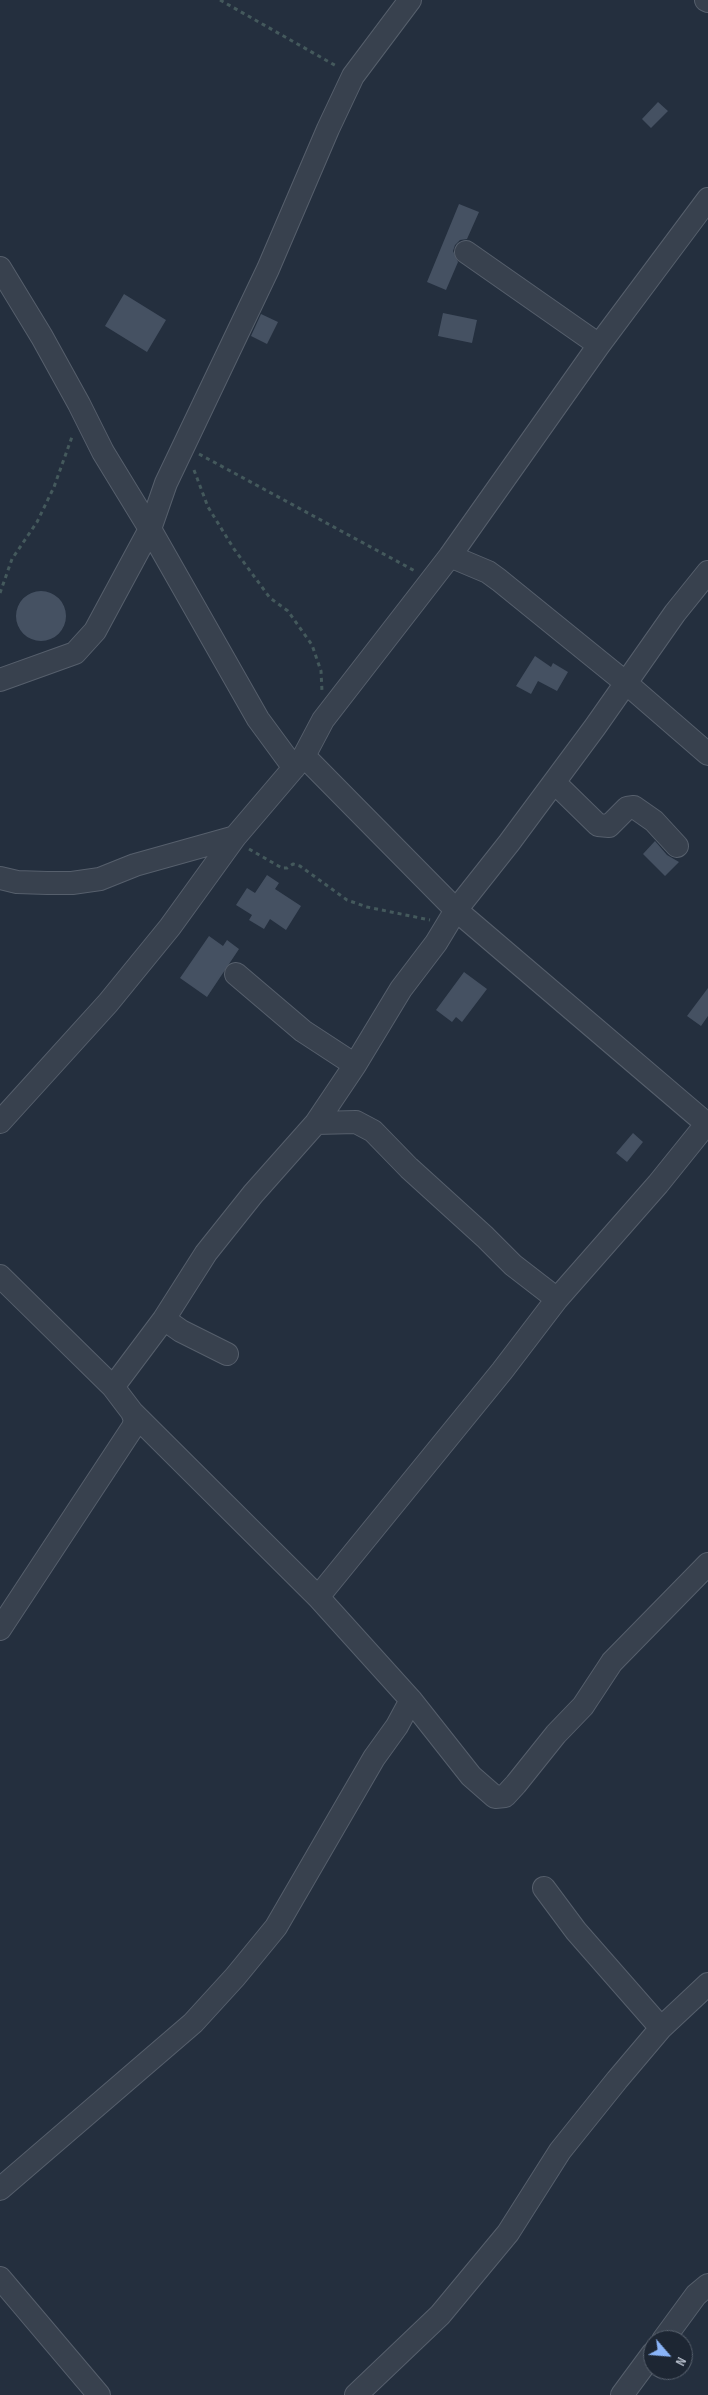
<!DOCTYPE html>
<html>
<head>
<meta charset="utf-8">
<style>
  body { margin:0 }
  #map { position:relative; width:708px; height:2395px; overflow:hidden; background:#242f3e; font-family:"Sofia Sans Condensed",sans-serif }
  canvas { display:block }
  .north { position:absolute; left:643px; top:2330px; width:50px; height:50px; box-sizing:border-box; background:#1d2633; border:1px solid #59626f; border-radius:50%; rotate:117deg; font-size:14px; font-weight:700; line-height:20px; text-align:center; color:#b4bcc9 }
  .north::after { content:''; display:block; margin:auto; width:18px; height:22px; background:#8ab4f8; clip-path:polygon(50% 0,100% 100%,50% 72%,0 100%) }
</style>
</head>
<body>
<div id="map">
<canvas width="708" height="2395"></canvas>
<div class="north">N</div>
</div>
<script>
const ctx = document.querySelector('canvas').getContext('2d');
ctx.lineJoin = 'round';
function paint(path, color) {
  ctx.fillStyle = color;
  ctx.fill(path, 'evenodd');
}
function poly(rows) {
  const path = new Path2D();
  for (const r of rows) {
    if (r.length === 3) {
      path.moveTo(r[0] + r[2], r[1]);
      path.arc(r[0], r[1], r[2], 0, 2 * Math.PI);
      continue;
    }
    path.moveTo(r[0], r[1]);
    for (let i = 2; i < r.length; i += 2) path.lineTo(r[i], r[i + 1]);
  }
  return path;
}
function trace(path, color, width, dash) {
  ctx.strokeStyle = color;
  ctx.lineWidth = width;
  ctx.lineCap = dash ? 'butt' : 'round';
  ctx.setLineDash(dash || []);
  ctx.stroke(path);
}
const building = poly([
  [658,102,668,111,651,128,642,119],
  [459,204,479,212,467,239,460,240,455,245,453,251,458,262,446,290,427,282],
  [124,294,166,320,147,352,105,326],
  [443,313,477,320,472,343,438,336],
  [261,314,278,322,267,344,251,336],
  [41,616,25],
  [535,656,551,667,553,663,568,672,557,691,538,681,531,694,516,686],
  [655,841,667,855,679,862,665,876,643,854],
  [267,875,279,883,275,889,301,906,286,930,270,919,264,929,249,920,252,915,236,905,247,888,255,893],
  [209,936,223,946,227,940,239,949,207,997,180,978],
  [464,972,487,989,462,1022,456,1017,452,1022,436,1010],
  [708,988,708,1016,701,1026,687,1016],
  [633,1133,643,1142,627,1162,616,1153]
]);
const path = poly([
  [220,0,338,67],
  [199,454,415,571],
  [194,470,208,507,234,549,270,598,288,611,312,645,321,671,322,691],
  [0,593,12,559,37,522,54,487,73,434],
  [249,849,282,868,287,868,293,864,300,866,347,900,367,907,430,920]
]);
const minor = poly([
  [706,0,708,1],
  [466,252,599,345],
  [0,268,42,337,79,404,103,452,150,529,258,719,294,768],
  [450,556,488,572,499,580,626,683,708,754],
  [0,680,75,653,95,631,150,529,166,483,268,269,328,129,353,76,410,0],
  [304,756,456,910,708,1125],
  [555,783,598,825,609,826,627,808,634,807,654,821,677,846],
  [0,878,17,882,47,883,72,883,100,879,135,865,235,837],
  [236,974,303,1031,355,1065],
  [0,1122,108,1003,170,927,235,837,304,756,323,720,450,556,599,345,708,199],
  [316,1123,356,1122,373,1131,409,1168,485,1237,513,1265,557,1299],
  [0,1276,113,1387,132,1412,135,1420,133,1427,0,1629],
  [164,1319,181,1331,227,1354],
  [113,1387,164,1319,206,1253,253,1194,316,1123,355,1065,401,989,436,943,456,910,509,843,595,727,675,613,708,572],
  [132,1412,318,1597,411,1700,471,1776,495,1797,505,1796,516,1784,556,1734,583,1706,612,1662,708,1564],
  [318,1597,502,1371,557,1299,658,1184,708,1122],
  [544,1888,576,1931,661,2028],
  [0,2189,193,2023,235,1977,276,1927,374,1758,397,1726,411,1700],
  [0,2278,99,2395],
  [663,2340,696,2295,708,2285],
  [356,2395,440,2315,508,2233,560,2151,617,2080,661,2028,708,1984],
  [622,2395,653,2353]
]);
paint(building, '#455162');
trace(minor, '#565f6c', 24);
trace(path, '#44595c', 3, [4, 4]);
trace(minor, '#38414e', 22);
</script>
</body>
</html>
